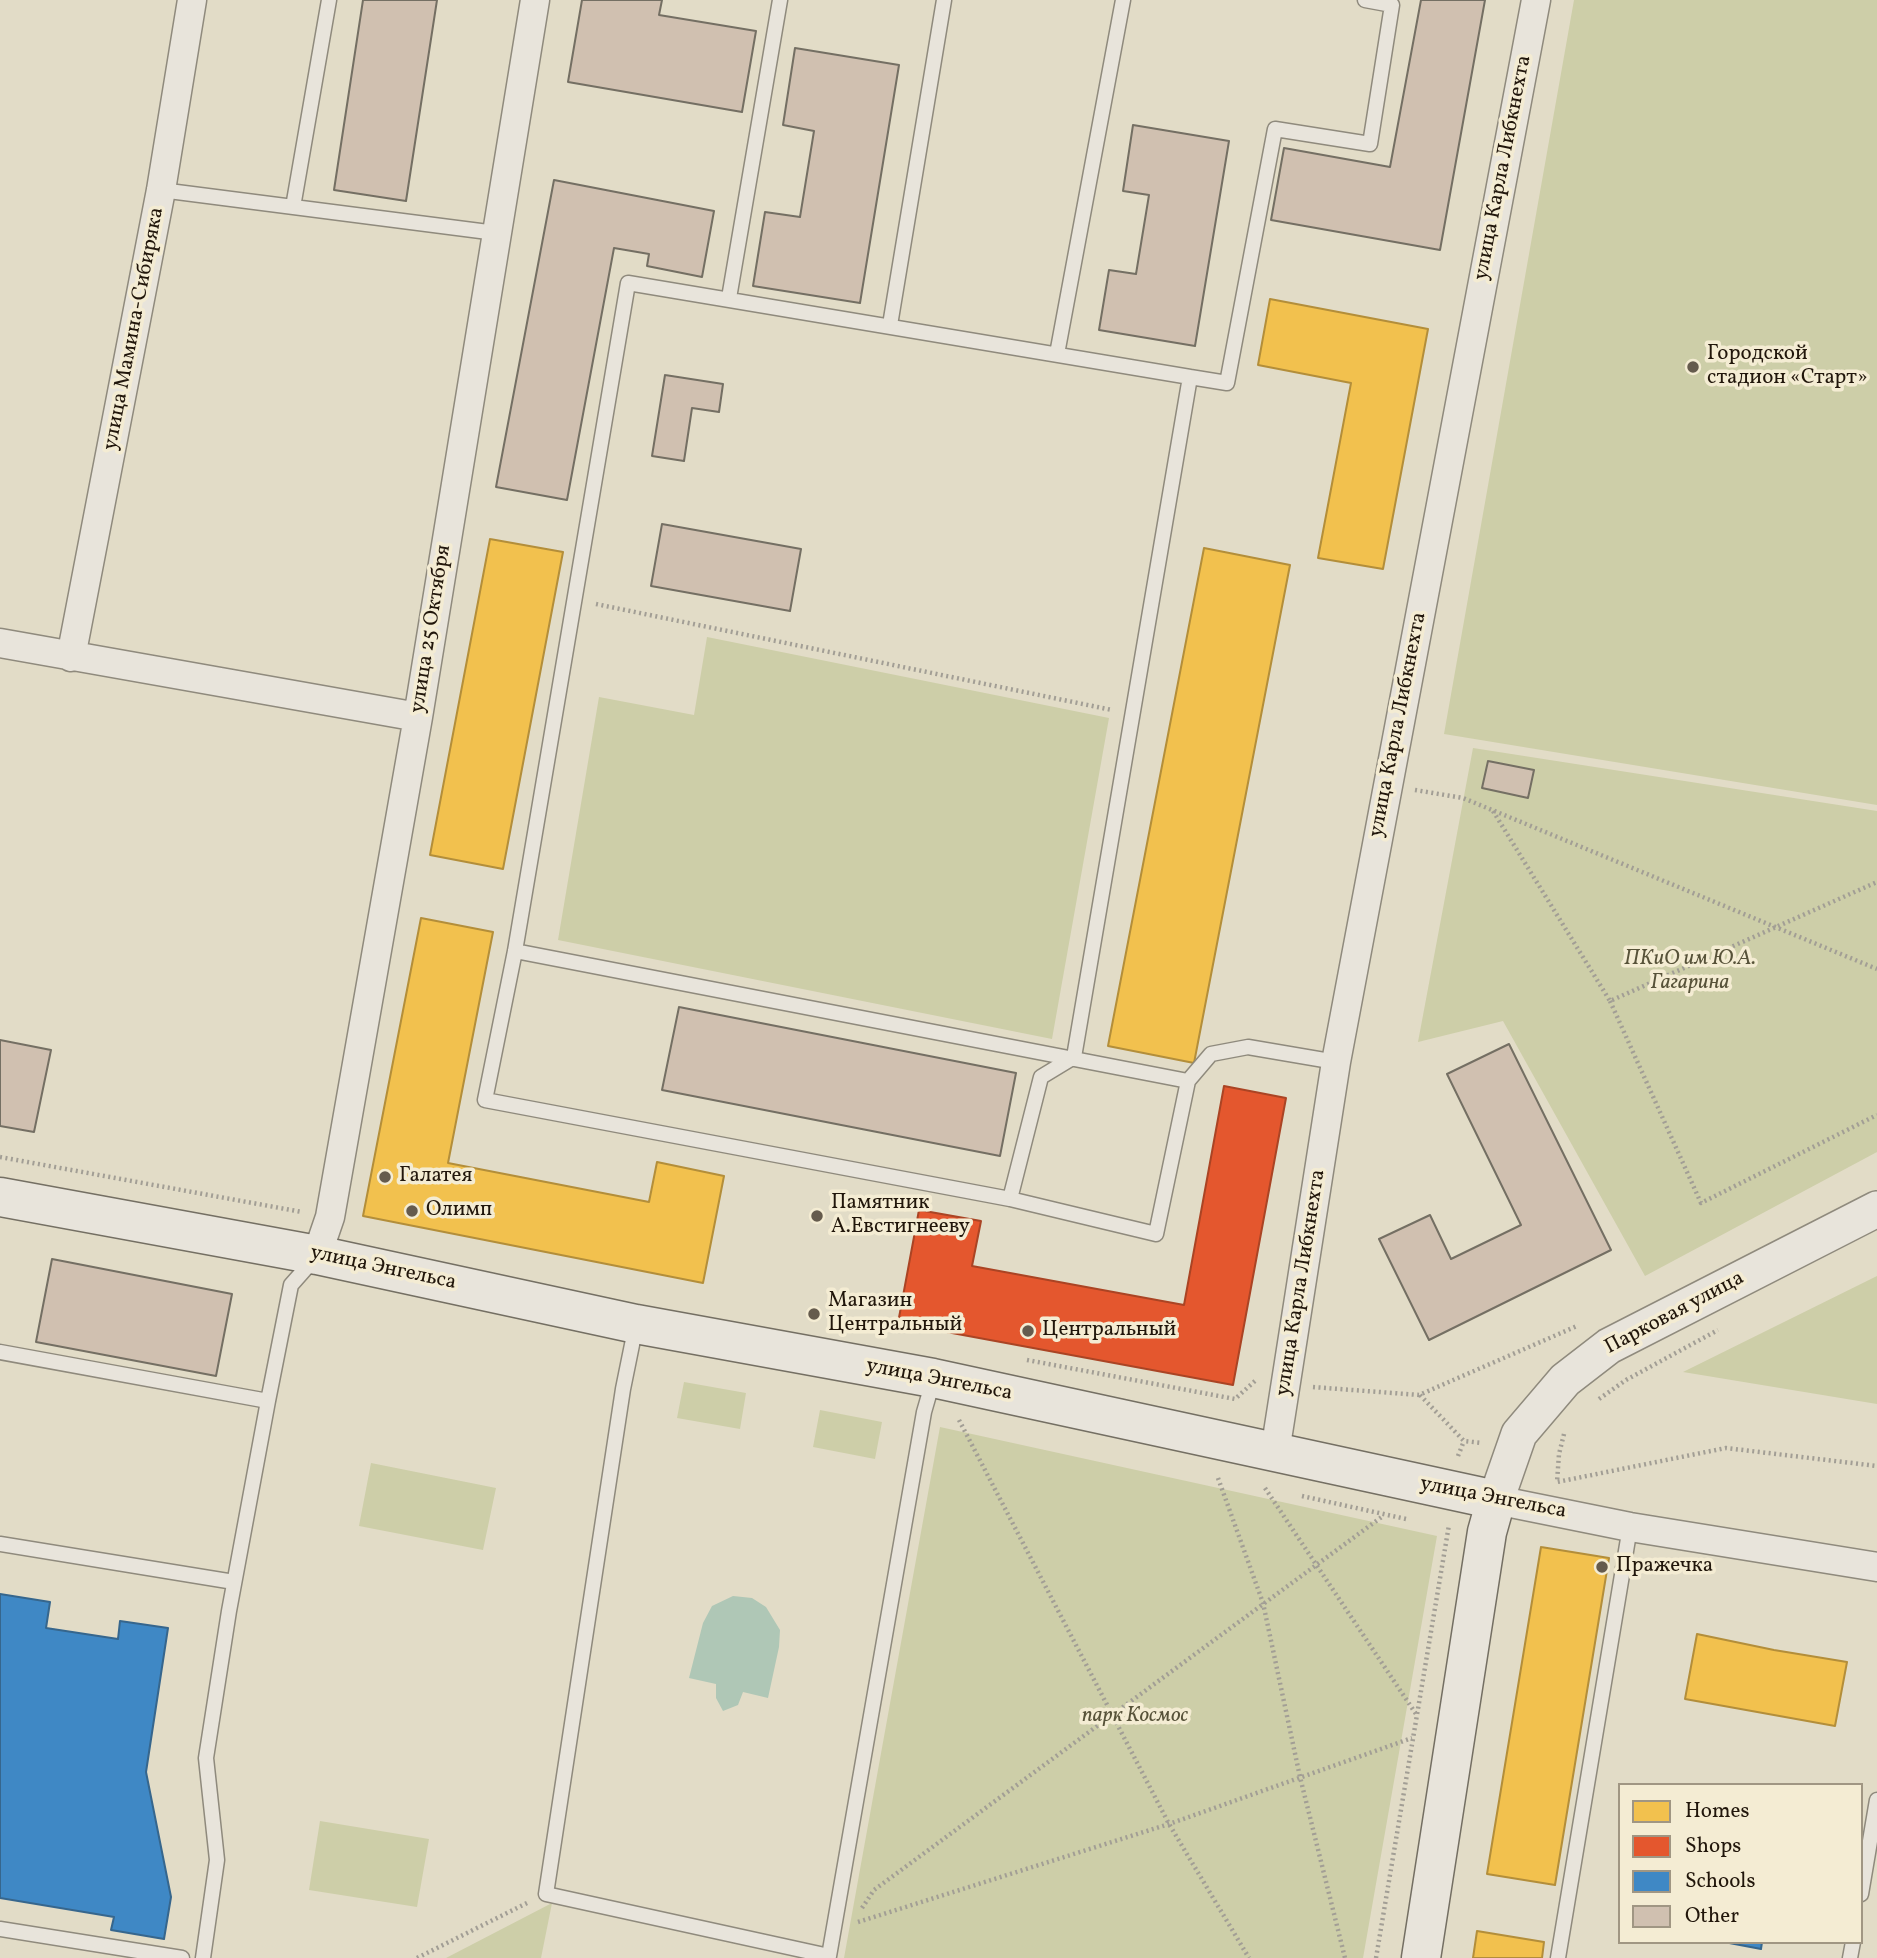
<!DOCTYPE html>
<html>
<head>
<meta charset="utf-8">
<style>
  body { margin:0 }
  #map { position:relative; width:1877px; height:1958px; overflow:hidden; background:#e2dcc7; font-family:Vollkorn,serif }
  canvas { display:block }
  .legend { position:absolute; left:1618px; top:1783px; width:245px; height:161px; box-sizing:border-box; background:#f4ecd3; border:2px solid #a09683; margin:0; padding:9px 12px; list-style:none; font-size:21px; color:#21160b }
  .legend li { display:flex; align-items:center; gap:14px; height:35px }
  .legend b { width:35px; border:2px solid #a09683 }
</style>
</head>
<body>
<div id="map">
<canvas width="1877" height="1958"></canvas>
<ul class="legend">
<li><b style="height:19px;background:#f2c14e"></b>Homes</li>
<li><b style="height:19px;background:#e4572e"></b>Shops</li>
<li><b style="height:19px;background:#3f88c5"></b>Schools</li>
<li><b style="height:19px;background:#d0c0b0"></b>Other</li>
</ul>
</div>
<script>
const ctx = document.querySelector('canvas').getContext('2d');
ctx.lineJoin = 'round';
function paint(path, color) {
  ctx.fillStyle = color;
  ctx.fill(path, 'evenodd');
}
function poly(rows) {
  const path = new Path2D();
  for (const r of rows) {
    path.moveTo(r[0], r[1]);
    for (let i = 2; i < r.length; i += 2) path.lineTo(r[i], r[i + 1]);
  }
  return path;
}
function trace(path, color, width, dash) {
  ctx.strokeStyle = color;
  ctx.lineWidth = width;
  ctx.lineCap = dash ? 'butt' : 'round';
  ctx.setLineDash(dash || []);
  ctx.stroke(path);
}
function drawText(font, color, halo, rows, align = 'center') {
  ctx.font = font + ' Vollkorn,serif';
  ctx.lineWidth = 7;
  ctx.setLineDash([]);
  ctx.textBaseline = 'middle';
  ctx.strokeStyle = halo;
  ctx.fillStyle = color;
  for (const [text, x, y, turn = 0] of rows) {
    ctx.save();
    ctx.translate(x, y);
    ctx.rotate((+turn || 0) * Math.PI / 180);
    ctx.textAlign = isNaN(turn) ? turn : align;
    if (halo) ctx.strokeText(text, 0, 0);
    ctx.fillText(text, 0, 0);
    ctx.restore();
  }
}
const green = poly([
  [1574,0,1877,0,1877,805,1444,734],
  [707,637,1109,718,1052,1039,558,940,599,697,694,715],
  [1473,748,1877,811,1877,1152,1645,1276,1503,1021,1418,1042],
  [1877,1276,1877,1404,1683,1372],
  [684,1382,746,1393,740,1429,677,1418],
  [820,1410,882,1422,875,1459,813,1447],
  [940,1427,1437,1536,1363,1958,844,1958],
  [371,1463,496,1488,483,1550,359,1526],
  [320,1821,429,1839,417,1907,309,1890],
  [552,1903,541,1958,446,1958]
]);
const water = poly([
  [733,1596,752,1598,766,1607,780,1630,779,1647,768,1698,743,1692,738,1705,723,1711,716,1698,716,1684,689,1678,703,1623,712,1606]
]);
const homes = poly([
  [1270,299,1428,329,1383,569,1318,558,1351,383,1258,365,1270,299],
  [490,539,563,552,503,869,430,855,490,539],
  [1204,548,1290,565,1194,1063,1108,1046,1204,548],
  [421,918,493,932,448,1163,649,1202,657,1162,724,1176,703,1283,363,1216,421,918],
  [1541,1547,1609,1558,1555,1885,1487,1874,1541,1547],
  [1697,1634,1774,1650,1847,1662,1835,1726,1685,1699,1697,1634],
  [1477,1931,1544,1942,1542,1958,1473,1958,1477,1931]
]);
const shops = poly([
  [1224,1086,1286,1098,1233,1385,898,1323,919,1210,981,1221,972,1266,1184,1305,1224,1086]
]);
const schools = poly([
  [0,1594,50,1602,46,1628,118,1639,120,1621,168,1628,146,1772,171,1897,164,1939,111,1930,114,1917,0,1898,0,1594],
  [1724,1942,1762,1942,1761,1949,1724,1942]
]);
const building = poly([
  [363,0,437,0,406,201,334,190,363,0],
  [582,0,662,0,659,15,756,31,742,112,568,82,582,0],
  [1421,0,1485,0,1440,250,1271,220,1284,148,1390,167,1421,0],
  [795,48,899,65,860,303,753,286,765,212,800,217,814,131,783,125,795,48],
  [1133,125,1229,141,1195,346,1099,330,1109,270,1136,274,1149,195,1123,191,1133,125],
  [554,180,714,211,702,277,647,266,649,254,614,248,567,500,496,487,554,180],
  [665,375,723,384,719,412,692,408,684,461,652,456,665,375],
  [662,524,801,549,790,611,651,586,662,524],
  [1488,761,1534,770,1528,798,1482,788,1488,761],
  [679,1007,1016,1073,1000,1156,662,1090,679,1007],
  [0,1040,51,1050,34,1132,0,1126,0,1040],
  [1509,1044,1611,1250,1429,1340,1379,1239,1430,1215,1451,1259,1521,1225,1447,1074,1509,1044],
  [52,1259,232,1294,216,1376,36,1342,52,1259]
]);
const path = poly([
  [596,604,1112,710],
  [1415,790,1463,798,1877,969],
  [1493,811,1610,1001,1877,882],
  [1610,1001,1701,1203,1877,1115],
  [0,1157,302,1212],
  [1027,1360,1235,1399,1256,1380],
  [1313,1387,1419,1395,1577,1326],
  [1420,1395,1464,1441,1482,1443],
  [1599,1399,1626,1380,1718,1330],
  [959,1420,1169,1824,1249,1958],
  [1564,1434,1559,1454,1557,1482,1726,1448,1877,1466],
  [1458,1456,1464,1441],
  [1218,1478,1263,1603,1300,1777,1345,1958],
  [1265,1488,1416,1714],
  [1302,1496,1406,1519],
  [862,1908,874,1890,1383,1516],
  [858,1922,1169,1824,1412,1738],
  [417,1958,529,1902],
  [1376,1958,1449,1525]
]);
const service = poly([
  [161,190,496,233],
  [293,207,329,0],
  [729,298,780,0],
  [890,325,944,0],
  [1057,354,1123,0],
  [1190,377,1227,383,1275,129,1370,144,1392,5,1365,0],
  [515,951,1188,1081,1211,1054,1248,1047,1336,1062],
  [1010,1199,1041,1077,1074,1057,1190,377,628,283,515,951,485,1100,1010,1199,1156,1234,1188,1081],
  [636,1325,623,1389,546,1894,829,1956,924,1412,933,1381],
  [0,1352,268,1401,291,1285,314,1259],
  [0,1544,234,1582],
  [1861,1894,1877,1800],
  [0,1929,182,1958],
  [203,1958,217,1860,206,1758,229,1611,268,1401],
  [1558,1958,1630,1527],
  [1850,1958,1853,1942]
]);
const minor = poly([
  [0,643,418,717],
  [71,657,161,190,192,0],
  [317,1255,330,1217,418,717,535,0],
  [1275,1452,1336,1062,1536,0],
  [1496,1500,1630,1527,1877,1567]
]);
const tertiary = poly([
  [1496,1500,1519,1434,1565,1380,1609,1346,1877,1209]
]);
const secondary = poly([
  [0,1197,317,1255,636,1324,933,1378,1496,1500,1487,1532,1421,1958]
]);
const markers = [
  [1693,367,7,"#655b4d"],
  [385,1177,7,"#655b4d"],
  [412,1211,7,"#655b4d"],
  [817,1216,7,"#655b4d"],
  [814,1314,7,"#655b4d"],
  [1028,1331,7,"#655b4d"],
  [1602,1567,7,"#655b4d"]
];
const streetNames = [
  ["улица Карла Либкнехта",1504,168,-79],
  ["улица Мамина-Сибиряка",135,329,-79],
  ["улица 25 Октября",432,629,-81],
  ["улица Карла Либкнехта",1399,725,-79],
  ["улица Энгельса",383,1269,12],
  ["улица Карла Либкнехта",1302,1283,-81],
  ["Парковая улица",1675,1314,-28],
  ["улица Энгельса",939,1381,11],
  ["улица Энгельса",1493,1499,11]
];
const poiNames = [
  ["Городской",1707,355],
  ["стадион «Старт»",1707,379],
  ["Галатея",399,1177],
  ["Памятник",831,1204],
  ["А.Евстигнееву",831,1228],
  ["Олимп",426,1211],
  ["Магазин",828,1302],
  ["Центральный",828,1326],
  ["Центральный",1042,1331],
  ["Пражечка",1616,1567]
];
const parkNames = [
  ["ПКиО им Ю.А.",1690,960],
  ["Гагарина",1690,984],
  ["парк Космос",1135,1717]
];
paint(green, '#cdcea8');
paint(water, '#afc7b6');
paint(homes, '#f2c14e');
trace(homes, '#b38e3a', 2);
paint(shops, '#e4572e');
trace(shops, '#aa4424', 2);
paint(schools, '#3f88c5');
trace(schools, '#36668d', 2);
paint(building, '#d0c0b0');
trace(building, '#746f63', 2);
trace(service, '#8f8a7d', 17);
trace(minor, '#8f8a7d', 31);
trace(tertiary, '#8f8a7d', 38);
trace(secondary, '#746f63', 41);
trace(path, '#a29e95', 4.5, [2, 3.5]);
trace(service, '#e8e4db', 14);
trace(minor, '#e8e4db', 28);
trace(tertiary, '#e8e4db', 35);
trace(secondary, '#e8e4db', 38);
for (const [x, y, r, color] of markers) {
  const dot = new Path2D();
  dot.arc(x, y, r, 0, 2 * Math.PI);
  ctx.fillStyle = color;
  ctx.fill(dot);
  trace(dot, '#f4ecd3', 2.5);
}
drawText('21px', '#21160b', '#f4ecd3', streetNames);
drawText('21px', '#21160b', '#f4ecd3', poiNames, 'left');
drawText('italic 21px', '#575239', '#f4ecd3', parkNames);
</script>
</body>
</html>
